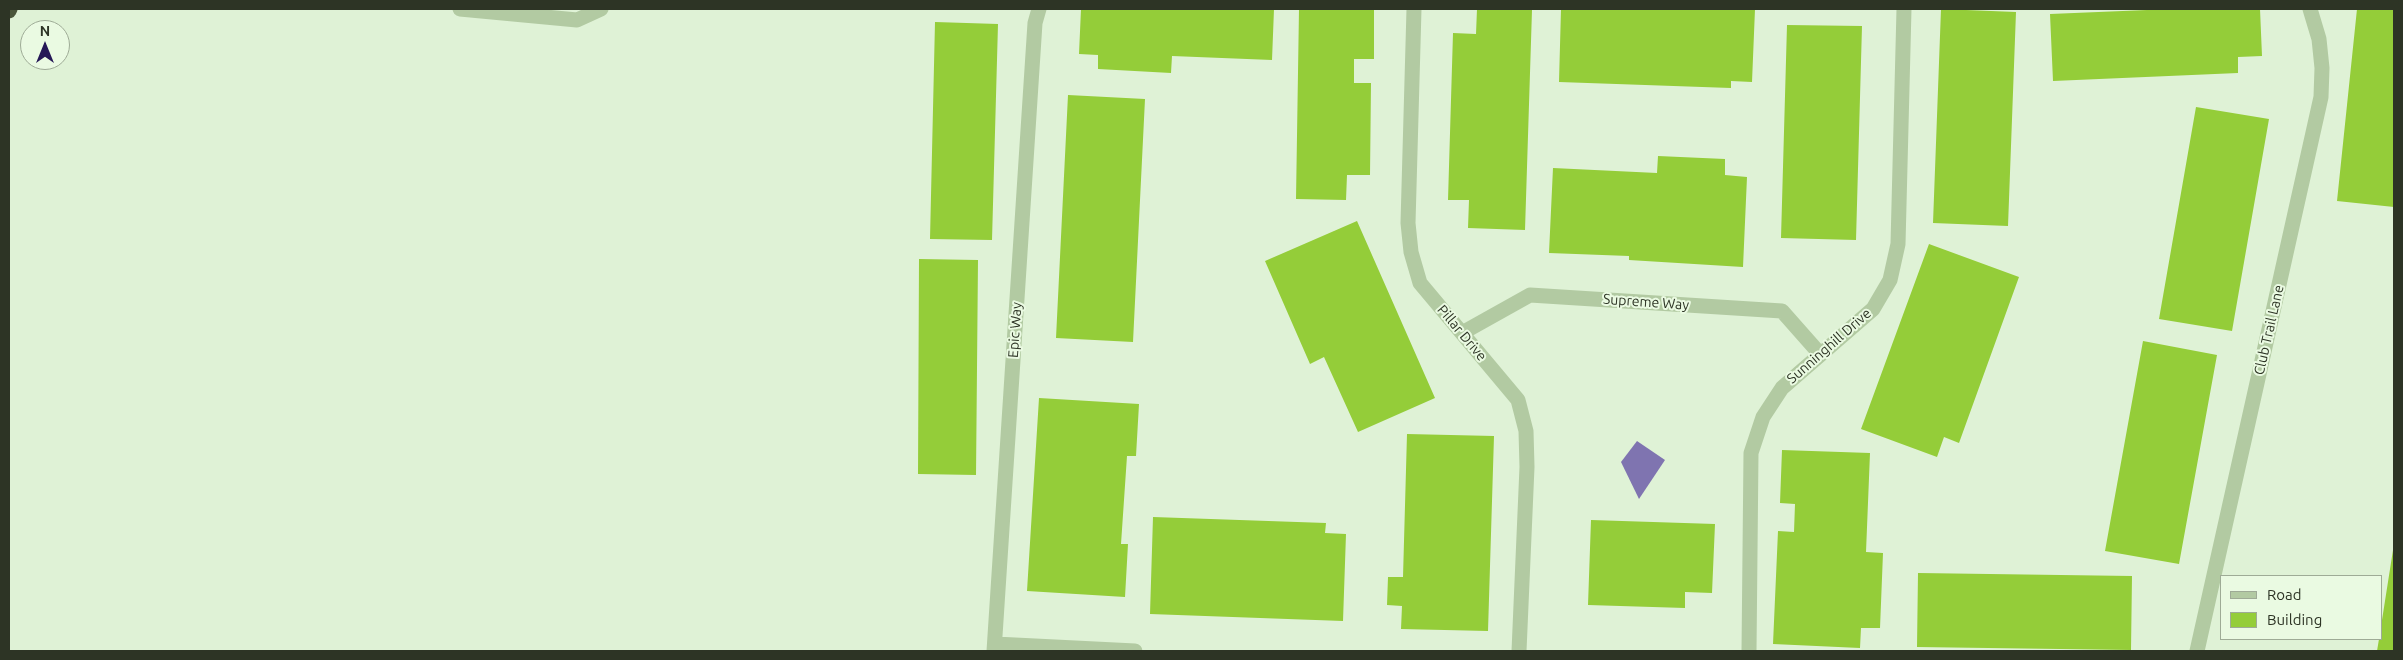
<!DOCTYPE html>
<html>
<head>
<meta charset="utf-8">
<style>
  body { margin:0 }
  #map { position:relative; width:2403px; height:660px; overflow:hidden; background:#dff2d6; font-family:Ubuntu,sans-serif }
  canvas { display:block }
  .frame { position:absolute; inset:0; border:10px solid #2d3425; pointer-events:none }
  .legend { position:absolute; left:2220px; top:575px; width:162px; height:65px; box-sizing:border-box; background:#eafae2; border:1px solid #9eab96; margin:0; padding:6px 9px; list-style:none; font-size:15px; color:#2d3425 }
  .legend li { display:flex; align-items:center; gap:10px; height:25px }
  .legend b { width:25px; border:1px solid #9eab96 }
  .north { position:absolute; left:20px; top:20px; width:50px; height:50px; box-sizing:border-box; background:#eafae2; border:1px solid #9eab96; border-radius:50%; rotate:0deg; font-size:14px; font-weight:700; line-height:20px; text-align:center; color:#2d3425 }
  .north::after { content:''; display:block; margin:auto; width:18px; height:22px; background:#251857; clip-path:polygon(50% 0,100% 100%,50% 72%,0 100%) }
</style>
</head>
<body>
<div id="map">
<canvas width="2403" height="660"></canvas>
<div class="frame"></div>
<ul class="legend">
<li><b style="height:6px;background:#b2caa2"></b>Road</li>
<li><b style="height:14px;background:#94cd39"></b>Building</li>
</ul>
<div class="north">N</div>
</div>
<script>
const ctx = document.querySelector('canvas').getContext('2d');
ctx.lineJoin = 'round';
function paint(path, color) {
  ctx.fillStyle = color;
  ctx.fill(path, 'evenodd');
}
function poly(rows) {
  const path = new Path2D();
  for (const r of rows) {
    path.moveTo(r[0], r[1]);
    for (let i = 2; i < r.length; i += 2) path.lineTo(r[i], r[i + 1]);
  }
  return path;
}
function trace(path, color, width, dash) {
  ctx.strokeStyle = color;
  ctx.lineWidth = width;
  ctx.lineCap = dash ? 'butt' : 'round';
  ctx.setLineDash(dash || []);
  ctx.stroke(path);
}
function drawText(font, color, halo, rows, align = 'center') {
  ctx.font = font + ' Ubuntu,sans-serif';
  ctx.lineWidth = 4;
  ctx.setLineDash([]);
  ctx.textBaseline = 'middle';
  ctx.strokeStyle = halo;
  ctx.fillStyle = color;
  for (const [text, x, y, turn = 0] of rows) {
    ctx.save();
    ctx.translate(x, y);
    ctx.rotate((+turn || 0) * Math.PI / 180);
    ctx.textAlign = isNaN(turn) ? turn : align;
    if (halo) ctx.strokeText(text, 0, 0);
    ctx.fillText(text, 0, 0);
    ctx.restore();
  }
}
const water = poly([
  [1637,441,1665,460,1639,499,1621,462]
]);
const building = poly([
  [1081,9,1274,9,1272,60,1172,56,1171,73,1098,69,1098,55,1079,54],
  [1299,9,1374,9,1374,59,1354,59,1354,83,1371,83,1370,175,1347,175,1346,200,1296,199],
  [1477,9,1532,10,1525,230,1468,228,1469,200,1448,200,1453,33,1476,34],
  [1561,9,1755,9,1752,82,1731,81,1731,88,1559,82],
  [1941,9,2016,12,2008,226,1933,223],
  [2171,9,2260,9,2262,56,2238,57,2238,73,2053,81,2050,14],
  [2357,9,2394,9,2394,207,2337,201],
  [935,22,998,24,992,240,930,239],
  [1787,25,1862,26,1856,240,1781,238],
  [1068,95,1145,99,1133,342,1056,338],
  [2196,107,2269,119,2232,331,2159,319],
  [1658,156,1725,159,1725,175,1747,177,1743,267,1629,260,1629,256,1549,253,1553,168,1657,173],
  [1357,221,1435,398,1358,432,1324,357,1310,364,1265,261],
  [1929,244,2019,277,1959,443,1944,437,1937,457,1861,429],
  [919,259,978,260,976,475,918,474],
  [2143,341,2217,355,2179,564,2105,551],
  [1039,398,1139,404,1136,456,1127,456,1121,544,1128,544,1125,597,1027,591],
  [1407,434,1494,436,1488,631,1401,629,1402,606,1387,605,1388,577,1403,577],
  [1782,450,1870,453,1866,552,1883,553,1880,628,1861,628,1860,648,1773,644,1778,531,1794,532,1795,504,1780,503],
  [1153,517,1326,523,1325,533,1346,534,1343,621,1150,614],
  [1591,520,1715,524,1712,593,1685,592,1685,608,1588,605],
  [2393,550,2394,651,2377,651,2379,639,2382,639,2382,620],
  [1918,573,2132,576,2131,650,1917,647]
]);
const minor = poly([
  [460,9,577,20,601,9],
  [1414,9,1408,223,1411,252,1420,283,1518,400,1526,431,1527,467,1519,651],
  [1462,333,1530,295,1782,311,1820,354],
  [995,644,1135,651],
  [994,651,1035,23,1039,9],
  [1749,651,1751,453,1763,417,1782,388,1873,309,1890,280,1898,244,1904,9],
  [2197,651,2321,97,2322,68,2319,39,2310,9]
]);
const highway = poly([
  [9,11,10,9]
]);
const streetNames = [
  ["Supreme Way",1646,302,4],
  ["Epic Way",1015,330,-86],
  ["Club Trail Lane",2269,330,-77],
  ["Pillar Drive",1462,333,50],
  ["Sunninghill Drive",1829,346,-41]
];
paint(water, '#7f74b0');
paint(building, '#94cd39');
trace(minor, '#b2caa2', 15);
trace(highway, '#4a563b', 15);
drawText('14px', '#2d3425', '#eafae2', streetNames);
</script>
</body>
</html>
